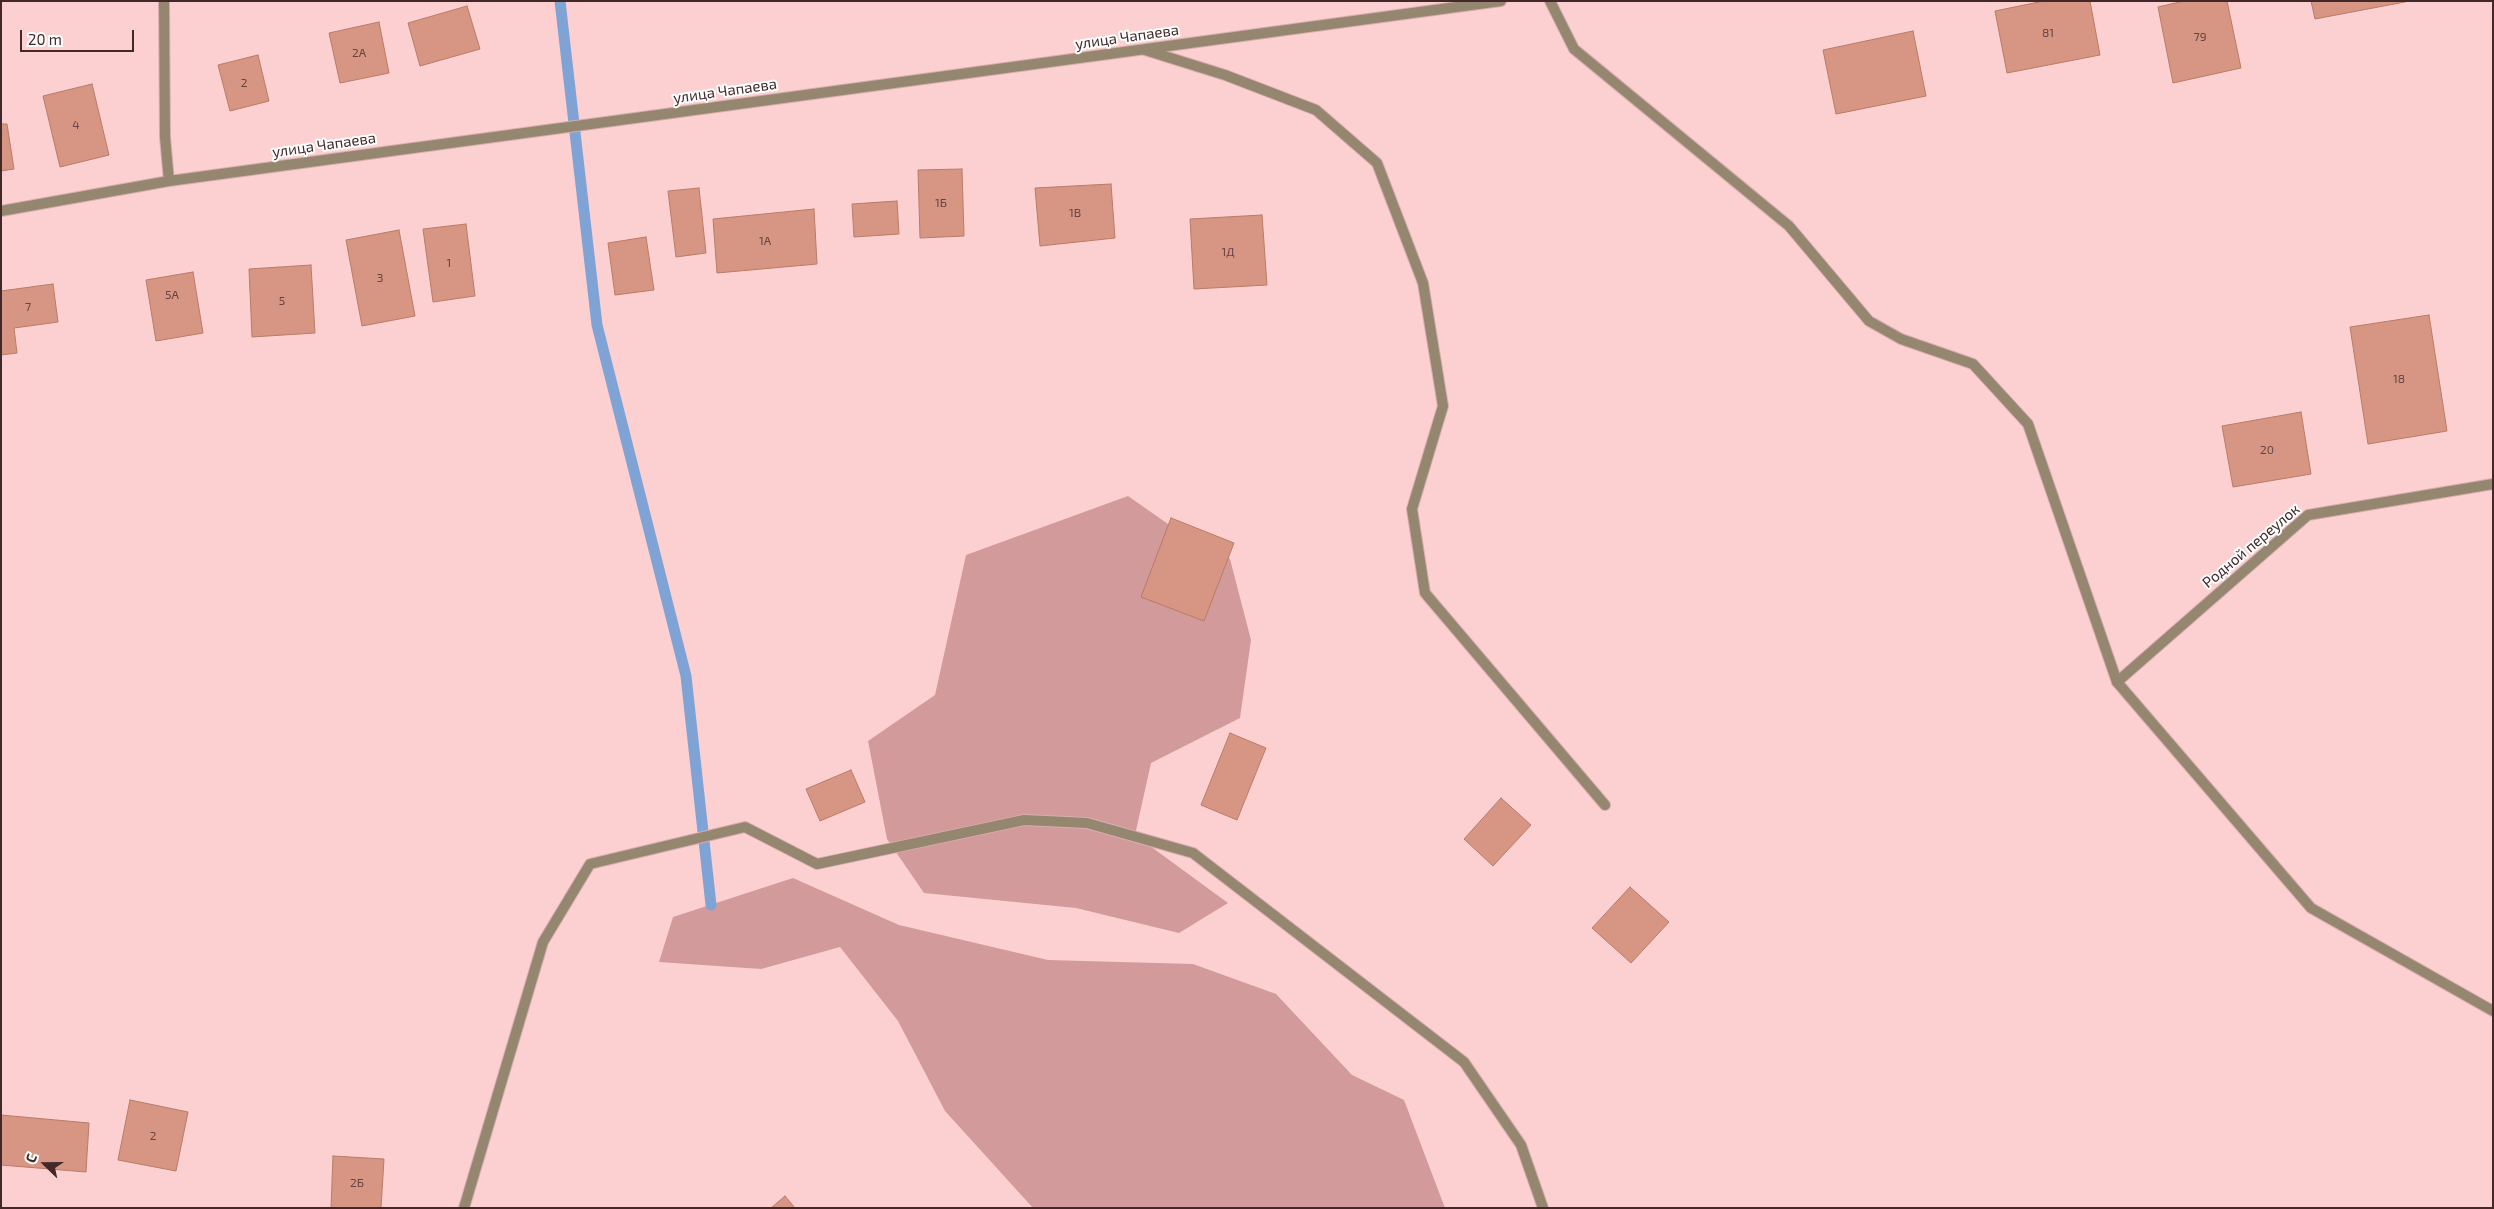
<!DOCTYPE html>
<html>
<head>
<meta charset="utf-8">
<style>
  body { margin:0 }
  #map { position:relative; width:2494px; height:1209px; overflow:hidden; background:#fcd0d0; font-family:"Exo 2",sans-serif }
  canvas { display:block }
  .frame { position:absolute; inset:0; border:2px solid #432829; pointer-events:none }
  .north { position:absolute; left:20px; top:1139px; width:50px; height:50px; -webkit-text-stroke:4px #fefefe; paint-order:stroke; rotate:292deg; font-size:14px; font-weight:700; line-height:20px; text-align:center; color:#432829 }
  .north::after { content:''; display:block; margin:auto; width:18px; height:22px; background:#432829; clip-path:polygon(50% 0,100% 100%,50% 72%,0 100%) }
  .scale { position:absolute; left:20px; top:30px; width:114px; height:22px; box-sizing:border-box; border:2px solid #432829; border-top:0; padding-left:6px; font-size:15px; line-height:18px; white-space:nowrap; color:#432829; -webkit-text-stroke:4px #fefefe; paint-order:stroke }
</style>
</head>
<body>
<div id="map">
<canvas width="2494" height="1209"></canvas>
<div class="frame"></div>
<div class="north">С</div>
<div class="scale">20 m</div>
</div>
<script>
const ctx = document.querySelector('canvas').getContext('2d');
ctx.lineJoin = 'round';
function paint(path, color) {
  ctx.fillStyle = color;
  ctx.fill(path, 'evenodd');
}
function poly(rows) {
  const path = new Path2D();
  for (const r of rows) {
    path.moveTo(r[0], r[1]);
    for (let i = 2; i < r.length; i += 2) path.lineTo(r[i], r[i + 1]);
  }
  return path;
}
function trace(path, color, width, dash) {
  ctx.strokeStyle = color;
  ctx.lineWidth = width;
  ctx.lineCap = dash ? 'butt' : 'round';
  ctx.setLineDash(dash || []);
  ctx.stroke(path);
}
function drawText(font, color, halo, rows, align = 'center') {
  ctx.font = font + ' "Exo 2",sans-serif';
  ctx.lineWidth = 4;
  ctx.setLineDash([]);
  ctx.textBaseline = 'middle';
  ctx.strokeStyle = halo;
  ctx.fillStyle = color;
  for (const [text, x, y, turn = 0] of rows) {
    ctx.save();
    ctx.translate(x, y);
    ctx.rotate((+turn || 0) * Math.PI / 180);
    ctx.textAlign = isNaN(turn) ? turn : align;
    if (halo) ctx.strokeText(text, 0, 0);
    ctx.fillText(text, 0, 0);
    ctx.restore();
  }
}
const green = poly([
  [1128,496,1178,531,1230,559,1251,640,1240,718,1151,763,1135,835,1228,903,1179,933,1076,908,924,893,887,839,868,741,935,695,966,555],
  [793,878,899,925,1048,960,1193,964,1276,994,1352,1075,1404,1100,1445,1208,1033,1208,945,1111,898,1021,840,947,761,969,659,962,673,917]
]);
const stream = poly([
  [560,1,597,325,686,676,711,905]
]);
const building = poly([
  [2044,1,2090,1,2100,55,2007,73,1995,11,2044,1],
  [2184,1,2227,1,2241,68,2173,83,2158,7,2184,1],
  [2311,1,2410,1,2315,19,2311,1],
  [467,6,480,49,420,66,408,23,467,6],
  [379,22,389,73,340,83,329,33,379,22],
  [1913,31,1926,96,1836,114,1823,50,1913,31],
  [258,55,269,101,230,111,218,65,258,55],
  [92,84,109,155,60,167,43,96,92,84],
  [1,124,7,124,14,169,1,171,1,124],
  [962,169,964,236,920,238,918,170,962,169],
  [1111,184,1115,238,1040,246,1035,188,1111,184],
  [699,188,706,253,676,257,668,191,699,188],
  [897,201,899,234,854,237,852,204,897,201],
  [814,209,817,264,717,273,713,219,814,209],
  [1262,215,1267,285,1194,289,1190,219,1262,215],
  [466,224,475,296,433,302,423,229,466,224],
  [399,230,415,316,362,326,346,240,399,230],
  [646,237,654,290,615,295,608,243,646,237],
  [311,265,315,333,252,337,249,269,311,265],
  [193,272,203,333,156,341,146,280,193,272],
  [53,284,58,322,14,328,17,353,1,355,1,291,53,284],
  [2429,315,2447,431,2368,444,2350,327,2429,315],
  [2301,412,2311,474,2233,487,2222,426,2301,412],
  [1171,518,1234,543,1204,621,1141,597,1171,518],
  [1230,733,1266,748,1237,820,1201,805,1230,733],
  [851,770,865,802,820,821,806,789,851,770],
  [1501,798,1531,825,1493,866,1464,839,1501,798],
  [1630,887,1669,922,1631,963,1592,928,1630,887],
  [130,1100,188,1112,176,1171,118,1160,130,1100],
  [1,1115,89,1123,86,1172,1,1165,1,1115],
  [333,1156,384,1159,381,1208,331,1208,333,1156],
  [785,1196,795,1208,771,1208,785,1196]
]);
const service = poly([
  [1550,1,1574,49,1789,226,1869,321,1901,339,1973,364,2028,424,2117,682,2311,908,2493,1011],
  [1145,50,1225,75,1316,110,1377,163,1423,283,1443,406,1412,509,1425,593,1605,805],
  [464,1208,543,942,590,864,745,827,817,864,1024,820,1087,823,1193,853,1464,1062,1521,1145,1543,1208]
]);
const minor = poly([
  [164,1,165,137,169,181],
  [1,211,169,181,1501,1],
  [2117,682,2308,515,2493,484]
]);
const numberNames = [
  ["81",2048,33],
  ["79",2200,37],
  ["2А",359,53],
  ["2",244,83],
  ["4",76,125],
  ["1Б",941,203],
  ["1В",1075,213],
  ["1А",765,241],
  ["1Д",1228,252],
  ["1",449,263],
  ["3",380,278],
  ["5А",172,295],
  ["5",282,301],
  ["7",28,307],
  ["18",2399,379],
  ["20",2267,450],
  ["2",153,1136],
  ["2Б",357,1183]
];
const streetNames = [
  ["улица Чапаева",1127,37,-8],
  ["улица Чапаева",725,91,-8],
  ["улица Чапаева",324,145,-8],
  ["Родной переулок",2251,546,-40]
];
paint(green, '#d29a9b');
trace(stream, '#80a3d5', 11);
paint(building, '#d79683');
trace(building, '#b97b68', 1);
trace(service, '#d7aeaf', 12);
trace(minor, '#d7aeaf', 12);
trace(service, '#95866f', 10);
trace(minor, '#95866f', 10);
drawText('12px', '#684440', null, numberNames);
drawText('15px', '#432829', '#fefefe', streetNames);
</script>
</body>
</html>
